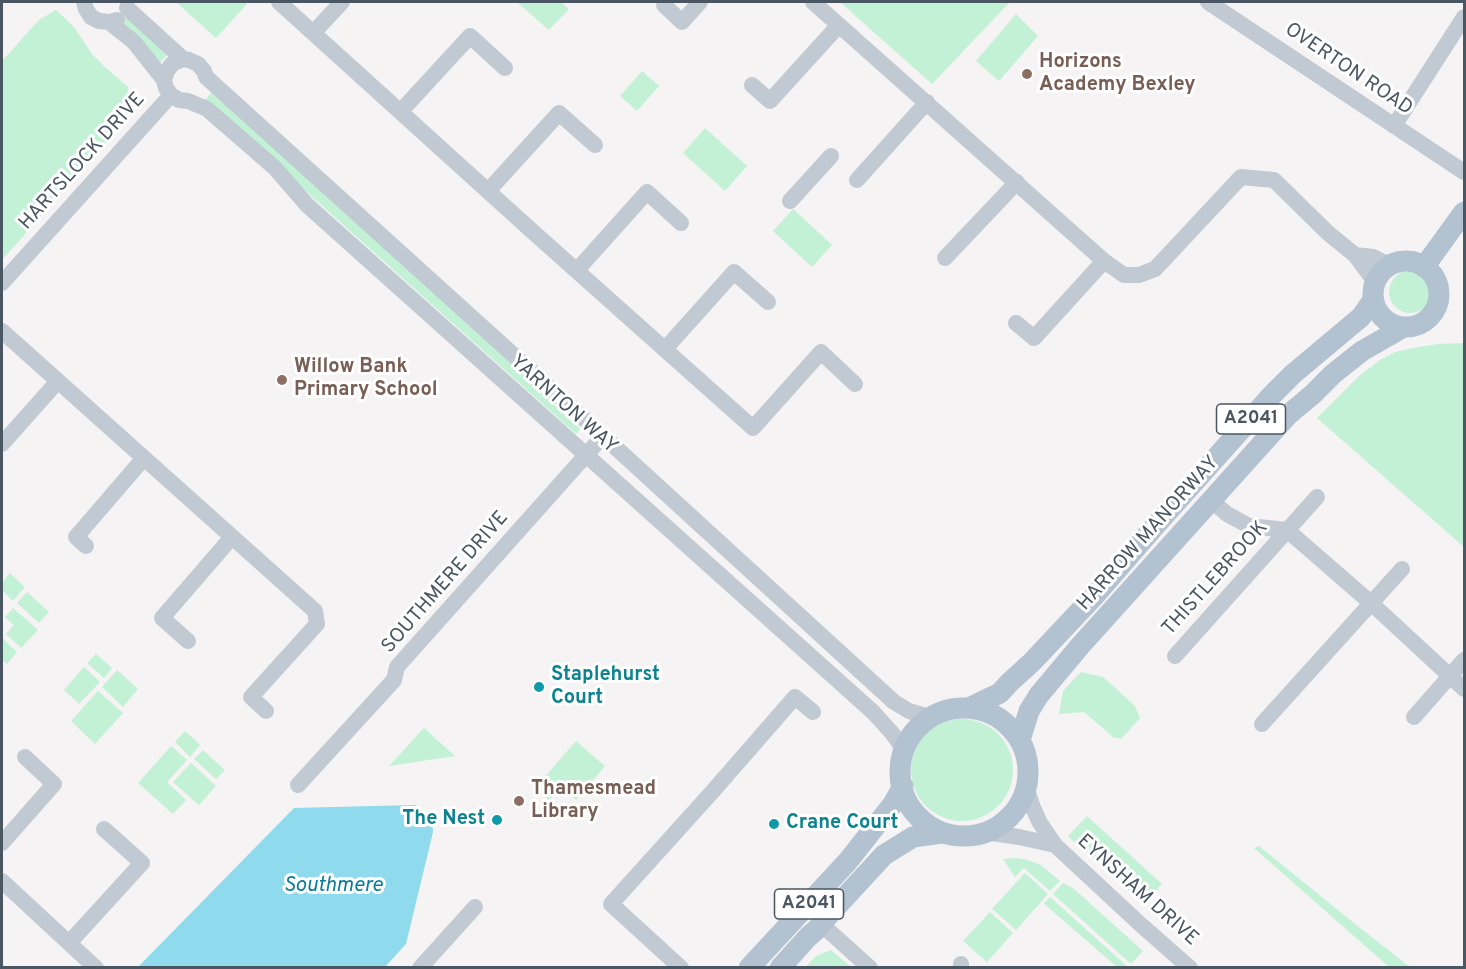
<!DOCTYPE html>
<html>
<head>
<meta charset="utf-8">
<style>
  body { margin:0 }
  #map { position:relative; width:1466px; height:969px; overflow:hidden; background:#f5f3f3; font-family:Overpass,sans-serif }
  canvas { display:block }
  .frame { position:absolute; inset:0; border:3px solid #4a5661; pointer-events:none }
</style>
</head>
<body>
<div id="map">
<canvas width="1466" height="969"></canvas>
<div class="frame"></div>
</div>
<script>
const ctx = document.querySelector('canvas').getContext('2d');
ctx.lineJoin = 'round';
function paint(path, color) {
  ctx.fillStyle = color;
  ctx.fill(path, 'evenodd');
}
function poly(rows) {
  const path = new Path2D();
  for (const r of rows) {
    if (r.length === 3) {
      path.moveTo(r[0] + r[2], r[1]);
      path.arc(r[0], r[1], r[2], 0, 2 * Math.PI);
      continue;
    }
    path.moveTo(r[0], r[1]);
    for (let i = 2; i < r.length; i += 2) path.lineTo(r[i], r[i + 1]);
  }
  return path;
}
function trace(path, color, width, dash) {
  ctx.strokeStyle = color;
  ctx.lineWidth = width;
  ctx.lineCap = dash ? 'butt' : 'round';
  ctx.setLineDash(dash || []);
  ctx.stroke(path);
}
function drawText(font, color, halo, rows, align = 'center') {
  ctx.font = font + ' Overpass,sans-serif';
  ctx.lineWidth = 6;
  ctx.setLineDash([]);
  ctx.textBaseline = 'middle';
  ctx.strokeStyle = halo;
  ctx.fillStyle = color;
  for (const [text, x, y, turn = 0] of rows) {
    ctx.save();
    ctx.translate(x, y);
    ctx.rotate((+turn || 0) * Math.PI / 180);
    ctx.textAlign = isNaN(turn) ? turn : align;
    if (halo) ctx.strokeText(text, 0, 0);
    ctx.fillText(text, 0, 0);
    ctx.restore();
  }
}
const green = poly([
  [176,2,244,2,247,4,216,38],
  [517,2,561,2,569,9,549,30],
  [840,2,1010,2,932,84],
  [56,10,74,27,92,54,105,67,128,87,127,119,2,260,2,61,39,20],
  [1016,14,1038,36,999,81,976,61],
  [126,16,168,54,158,65,119,24],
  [642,71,659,86,637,111,620,96],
  [212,92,544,391,548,399,580,429,576,434,299,185,203,102],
  [705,128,747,166,725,191,683,153],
  [793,209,832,245,812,267,773,231],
  [1410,292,21],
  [1464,343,1464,547,1317,418,1359,376,1380,360,1395,352,1413,348,1437,344],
  [10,573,25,587,13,601,2,590,2,583],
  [27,592,49,612,39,623,17,603],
  [13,608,38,630,21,648,6,634,14,625,5,617],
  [2,638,17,652,7,664,2,660],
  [96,654,112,668,104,678,87,663],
  [84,667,100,682,79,704,64,690],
  [117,670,138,689,123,707,102,687],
  [1081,672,1103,677,1135,706,1140,718,1121,739,1113,737,1084,712,1059,714,1063,691],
  [98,691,123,713,95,744,71,721],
  [962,770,51],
  [424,728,455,756,389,766],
  [185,731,200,745,190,757,175,742],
  [576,741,605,766,576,800,560,787,549,800,535,788],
  [171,746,187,760,167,782,186,800,173,814,138,783],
  [203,750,225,770,216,779,194,759],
  [191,763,216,786,199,805,173,782],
  [1087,816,1162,884,1150,897,1139,897,1128,890,1068,836],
  [1259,846,1355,924,1410,967,1389,967,1254,848],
  [1016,858,1024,859,1041,865,1060,881,1050,891,1024,868,1015,877,1003,859],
  [1025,873,1048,894,1016,930,992,909],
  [1063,883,1073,888,1143,951,1131,964,1053,894],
  [1050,897,1128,967,1117,967,1050,909,1044,903],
  [990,912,1013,933,987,962,963,941],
  [831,950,851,967,806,967,816,956]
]);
const water = poly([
  [415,805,432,818,433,832,406,944,385,967,138,967,294,808]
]);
const minor = poly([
  [84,2,86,9,91,17,99,21,109,22,117,20],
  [279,2,532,231,753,428,821,352,855,384],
  [813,2,1104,261,1124,275,1139,275,1155,269,1241,177,1274,180,1328,233,1355,255,1375,282],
  [1208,2,1464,172],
  [664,5,682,22,700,2],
  [127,8,183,59,189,60,198,64,204,71,206,77,603,436,894,702,909,711,929,717],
  [109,22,134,42,164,80],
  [314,32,342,2],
  [183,59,172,64,167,71,164,80,166,88,171,95,179,100,188,101,207,109,275,168,307,205,873,712,892,733,904,750],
  [752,85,770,101,839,25],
  [401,111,470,36,505,68],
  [1394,126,1464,17],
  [857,180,927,102],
  [488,191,559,113,595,145],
  [790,201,831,156],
  [1355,255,1373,257,1389,265],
  [945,258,1017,182],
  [577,270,647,192,681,223],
  [2,283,171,95],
  [1016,323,1034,338,1104,261],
  [2,331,315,611,317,624,251,697,266,711],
  [665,349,734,272,768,302],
  [2,444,58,381],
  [1212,501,1227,514,1249,526,1287,530,1371,603,1464,689],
  [86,546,76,537,144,458],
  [188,641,162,618,232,537],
  [1175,656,1317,497],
  [1414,717,1464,660],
  [1262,724,1402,569],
  [298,785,394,680,397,667,603,436],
  [1027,790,1033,808,1040,823,1055,845,1140,924,1190,968],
  [985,832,1019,837,1055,845],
  [2,843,54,784,25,757],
  [2,881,96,968],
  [821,924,870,968],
  [69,943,142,863,104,829],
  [420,968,475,907],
  [681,968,611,904,713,791,795,697,813,712],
  [961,968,961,964]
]);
const major = poly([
  [1406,294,33],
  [1424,267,1464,212],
  [969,708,1000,693,1009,683,1032,662,1097,593,1155,526,1271,396,1293,374,1361,317,1373,300],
  [964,772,64],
  [1020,740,1029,711,1039,695,1080,646,1288,415,1313,394,1333,374,1362,351,1404,327],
  [749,968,848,861,893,804,903,786],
  [780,968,808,937,816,930,835,908,884,855,913,837,942,833]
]);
const markers = [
  [1027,74,6,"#8d6e63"],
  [282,380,6,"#8d6e63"],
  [539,687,6,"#0f9aa8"],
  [519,801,6,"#8d6e63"],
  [497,820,6,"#0f9aa8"],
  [774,824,6,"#0f9aa8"]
];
const shields = [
  [1251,419,69],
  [809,904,69]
];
const shieldNames = [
  ["A2041",1251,419],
  ["A2041",809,904]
];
const educationNames = [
  ["Horizons",1039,63],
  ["Academy Bexley",1039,86],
  ["Willow Bank",294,368],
  ["Primary School",294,391],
  ["Thamesmead",531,790],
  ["Library",531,813]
];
const streetNames = [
  ["OVERTON ROAD",1348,70,34],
  ["HARTSLOCK DRIVE",83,162,-48],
  ["YARNTON WAY",563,405,42],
  ["HARROW MANORWAY",1149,534,-48],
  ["THISTLEBROOK",1216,579,-48],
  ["SOUTHMERE DRIVE",446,583,-49],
  ["EYNSHAM DRIVE",1137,891,42]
];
const cultureNames = [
  ["Staplehurst",551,676],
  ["Court",551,699],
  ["The Nest",485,820,"right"],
  ["Crane Court",786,824]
];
const waterNames = [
  ["Southmere",333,887]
];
paint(green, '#c3f1d5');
paint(water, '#90daee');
trace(minor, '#c1cad2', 16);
trace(major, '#b3c2d1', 21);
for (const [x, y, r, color] of markers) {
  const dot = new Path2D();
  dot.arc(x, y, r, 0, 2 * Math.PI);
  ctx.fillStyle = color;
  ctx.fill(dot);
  trace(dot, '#fff', 2);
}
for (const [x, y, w] of shields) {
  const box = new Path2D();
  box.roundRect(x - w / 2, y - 15, w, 30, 4.5);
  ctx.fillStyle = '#fff';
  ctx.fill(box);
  trace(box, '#4a5661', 1.5);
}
drawText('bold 18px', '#4a5661', null, shieldNames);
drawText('bold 20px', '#785e54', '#fff', educationNames, 'left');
drawText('20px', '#4a5661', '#fff', streetNames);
drawText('bold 20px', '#0d838f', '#fff', cultureNames, 'left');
drawText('italic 21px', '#0c7c9b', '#fff', waterNames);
</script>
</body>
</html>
